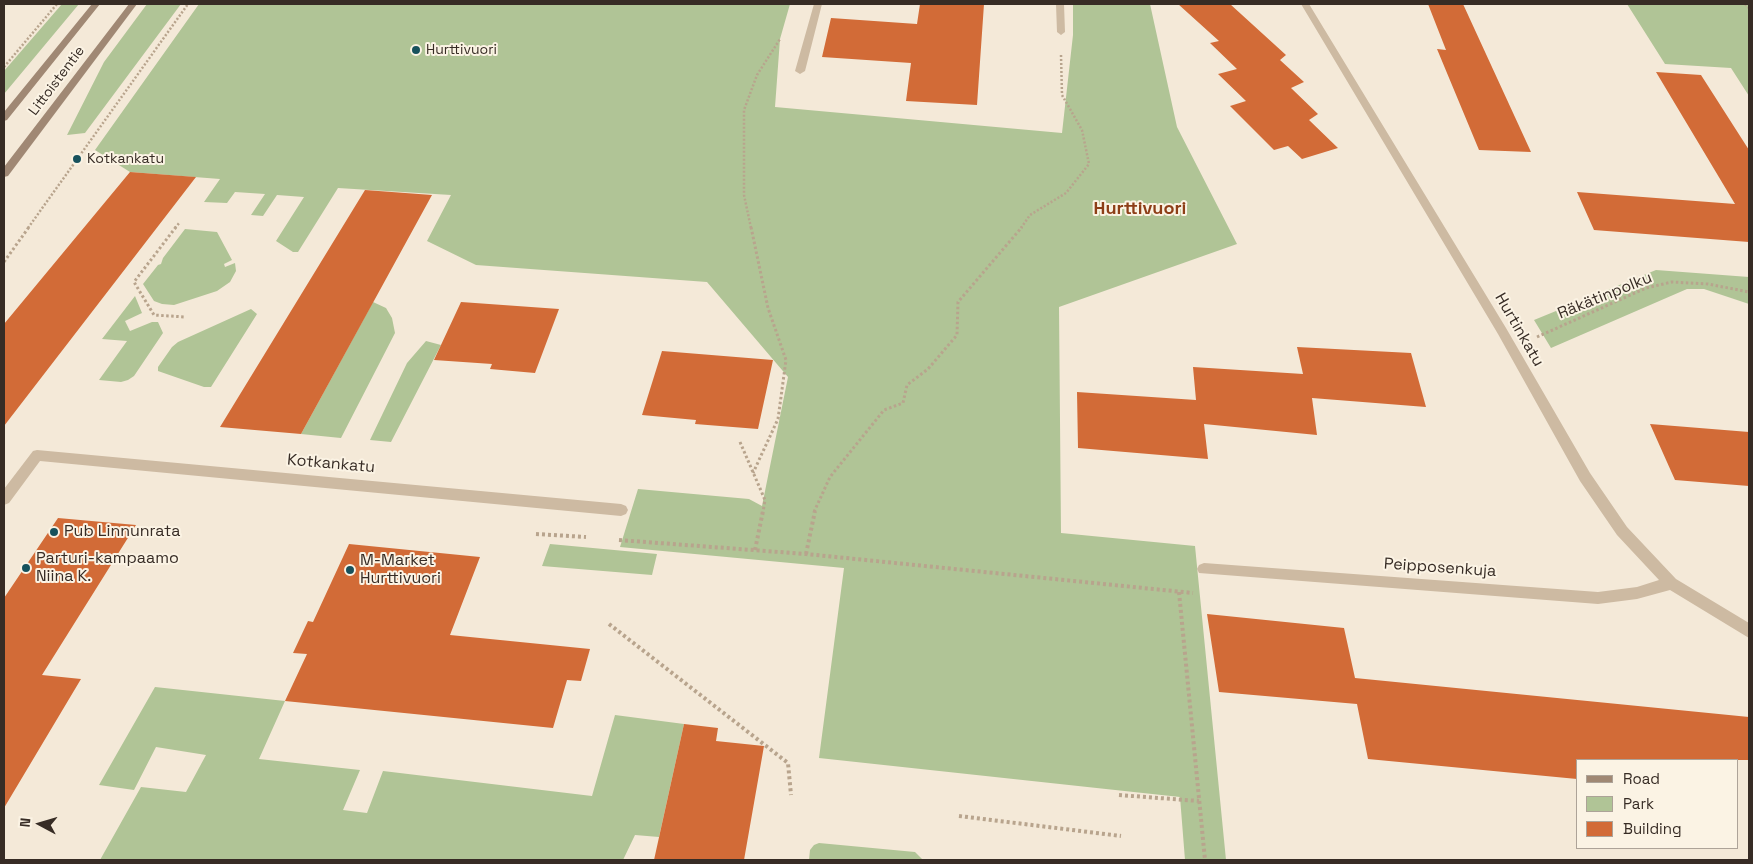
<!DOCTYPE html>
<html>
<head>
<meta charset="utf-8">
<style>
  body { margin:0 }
  #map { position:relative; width:1753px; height:864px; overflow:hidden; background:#f4e9d8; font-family:"Space Grotesk",sans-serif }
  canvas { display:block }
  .frame { position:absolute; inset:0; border:5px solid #372c25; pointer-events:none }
  .legend { position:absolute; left:1576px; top:759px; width:162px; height:90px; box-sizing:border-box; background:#fbf3e4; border:1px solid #ada398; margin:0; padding:6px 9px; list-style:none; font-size:15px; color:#372c25 }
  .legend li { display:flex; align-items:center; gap:10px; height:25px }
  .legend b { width:25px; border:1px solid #ada398 }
  .north { position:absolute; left:15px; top:799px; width:50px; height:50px; -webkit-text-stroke:4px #fbf3e4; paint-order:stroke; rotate:276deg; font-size:14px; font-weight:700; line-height:20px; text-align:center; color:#372c25 }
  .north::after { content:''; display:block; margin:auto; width:18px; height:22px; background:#372c25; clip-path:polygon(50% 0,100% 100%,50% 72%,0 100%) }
</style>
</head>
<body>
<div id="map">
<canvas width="1753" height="864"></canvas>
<div class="frame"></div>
<ul class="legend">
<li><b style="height:6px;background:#a08874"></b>Road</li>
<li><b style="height:14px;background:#b0c496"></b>Park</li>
<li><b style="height:14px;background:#d26b37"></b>Building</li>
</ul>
<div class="north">N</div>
</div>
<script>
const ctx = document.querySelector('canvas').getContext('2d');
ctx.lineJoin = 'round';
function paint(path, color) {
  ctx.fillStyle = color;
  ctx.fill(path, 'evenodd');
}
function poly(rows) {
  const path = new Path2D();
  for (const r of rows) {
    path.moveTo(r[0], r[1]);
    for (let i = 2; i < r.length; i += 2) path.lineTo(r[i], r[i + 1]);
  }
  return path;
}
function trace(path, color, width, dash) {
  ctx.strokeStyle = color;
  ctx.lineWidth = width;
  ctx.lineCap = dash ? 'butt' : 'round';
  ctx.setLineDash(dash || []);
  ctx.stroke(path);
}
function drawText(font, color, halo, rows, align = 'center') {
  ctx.font = font + ' "Space Grotesk",sans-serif';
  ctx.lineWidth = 4;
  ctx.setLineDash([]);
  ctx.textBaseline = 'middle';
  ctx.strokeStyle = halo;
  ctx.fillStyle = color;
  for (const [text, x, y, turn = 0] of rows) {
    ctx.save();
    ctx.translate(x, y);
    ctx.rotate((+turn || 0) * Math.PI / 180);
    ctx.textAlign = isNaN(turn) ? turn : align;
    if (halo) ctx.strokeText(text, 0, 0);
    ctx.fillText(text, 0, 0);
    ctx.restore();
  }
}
const green = poly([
  [62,4,79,4,4,94,4,71],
  [147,4,181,4,85,133,67,135,104,62],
  [199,4,790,4,780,39,775,107,1062,133,1073,35,1073,4,1150,4,1177,127,1237,244,1059,307,1061,533,1195,546,1226,860,1185,860,1180,797,819,758,844,568,620,547,638,489,749,499,762,506,788,377,707,282,476,265,427,241,451,195,338,188,298,252,293,252,276,241,304,197,277,195,263,216,251,215,265,194,235,192,227,203,204,202,220,179,130,172,95,150],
  [1627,4,1749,4,1749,96,1731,68,1665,64],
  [185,229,217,232,232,260,224,264,225,267,235,263,236,271,230,282,217,291,174,305,162,304,154,301,143,284,158,265,161,264,163,258],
  [1656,270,1749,277,1749,304,1704,289,1687,289,1551,348,1534,320],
  [135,296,142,313,125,321,130,331,152,322,158,322,163,333,134,376,128,380,121,382,99,380,127,341,102,339],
  [373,302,386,308,392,318,395,333,341,438,301,434],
  [251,309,257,314,211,387,204,387,158,371,158,367,172,347,178,342],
  [426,341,441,345,391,442,370,440,407,363],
  [550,544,657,554,652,575,542,566],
  [155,687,285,701,259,759,360,770,343,810,367,813,383,771,592,796,615,715,684,724,659,837,635,835,623,860,100,860,141,787,186,792,206,755,156,747,134,790,99,785],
  [819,843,915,852,923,860,809,860,810,850,814,845]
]);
const building = poly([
  [920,4,984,4,977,105,906,101,911,63,822,57,831,18,917,24],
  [1178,4,1230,4,1286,55,1280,60,1304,82,1291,88,1318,114,1309,120,1338,148,1302,159,1288,146,1274,150,1230,106,1246,101,1218,74,1237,69,1210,43,1219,41],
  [1428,4,1463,4,1531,152,1479,150,1437,49,1446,50],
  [1656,72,1701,75,1749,150,1749,242,1594,230,1577,192,1735,204],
  [130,172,196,177,4,426,4,324],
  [365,190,432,195,301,434,220,427],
  [461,302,559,309,535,373,490,369,492,364,434,360],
  [1297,347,1411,353,1426,407,1312,398,1317,435,1204,424,1208,459,1078,448,1077,392,1196,400,1193,367,1303,374],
  [662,351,773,360,758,429,695,424,696,420,642,415],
  [1650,424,1749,432,1749,486,1675,480],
  [58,518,136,525,42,675,81,679,4,808,4,598],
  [349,544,480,557,450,635,590,649,581,681,567,680,553,728,285,701,307,654,293,653,308,621,313,622],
  [1207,614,1344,628,1355,678,1749,717,1749,760,1577,760,1577,779,1368,759,1357,704,1219,692],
  [684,724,718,728,716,741,764,746,744,860,654,860]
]);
const pathFar2 = poly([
  [1745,4,1749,8],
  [4,67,57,4],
  [28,228,188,4],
  [175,228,180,222],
  [751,228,744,195,744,110,757,75,780,39],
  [1021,228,1030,215,1066,193,1089,164,1082,130,1062,95,1061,55]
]);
const pathFar1 = poly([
  [176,227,134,282,154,315,185,317],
  [751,227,768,308,786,360,778,419,753,473],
  [4,262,29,227],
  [1537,337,1646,288,1672,282,1708,284,1749,292],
  [740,442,765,500,763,512],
  [814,512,830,477,884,410,903,403,907,385,928,369,957,335,958,302,1022,227]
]);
const path = poly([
  [536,534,586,537],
  [619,540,806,554,1193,593],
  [755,550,763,511],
  [806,554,815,511],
  [1179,592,1205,860],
  [609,624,788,763,791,795],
  [1119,795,1199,801],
  [959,816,1121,836]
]);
const lane = poly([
  [814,4,822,4,805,71,800,74,795,71,814,4],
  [1056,4,1064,4,1065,32,1061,35,1057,32,1056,4]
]);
const street = poly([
  [1301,4,1309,4,1506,328,1590,473,1627,527,1676,579,1749,623,1749,638,1670,590,1637,599,1598,604,1199,573,1197,569,1199,565,1204,563,1598,592,1637,587,1659,580,1617,535,1580,481,1498,334,1301,4],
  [37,450,621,504,626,506,628,510,626,514,621,516,40,461,9,503,4,505,4,489,33,451,37,450]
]);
const secondary = poly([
  [92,4,100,4,7,120,4,121,4,112,92,4],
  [129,4,137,4,8,176,4,177,4,167,129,4]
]);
const markers = [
  [416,50,5,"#17515c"],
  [77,159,5,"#17515c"],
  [54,532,5,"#17515c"],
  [26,568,5,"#17515c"],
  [350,570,5,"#17515c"]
];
const farPoinames = [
  ["Hurttivuori",426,50],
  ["Kotkankatu",87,159]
];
const farStreetnames = [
  ["Littoistentie",57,81,-53]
];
const streetNames = [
  ["Räkätinpolku",1605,296,-22],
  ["Hurtinkatu",1519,330,60],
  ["Kotkankatu",331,464,5],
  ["Peipposenkuja",1440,568,4]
];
const poiNames = [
  ["Pub Linnunrata",64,532],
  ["Parturi-kampaamo",36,559],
  ["Niina K.",36,577],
  ["M-Market",360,561],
  ["Hurttivuori",360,579]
];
const neighbourhoodNames = [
  ["Hurttivuori",1140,209]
];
paint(green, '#b0c496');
paint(building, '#d26b37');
trace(pathFar2, '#b8a48d', 2.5, [2, 2]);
trace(pathFar1, '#b8a48d', 3, [2.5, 2.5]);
trace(path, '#b8a48d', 4, [3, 3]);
paint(lane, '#cdbaa2');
paint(street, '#cdbaa2');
paint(secondary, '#a08874');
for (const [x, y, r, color] of markers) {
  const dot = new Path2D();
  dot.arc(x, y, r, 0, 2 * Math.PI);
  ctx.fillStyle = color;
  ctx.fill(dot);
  trace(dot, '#fbf3e4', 2);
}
drawText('14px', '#372c25', '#fbf3e4', farPoinames, 'left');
drawText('14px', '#372c25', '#fbf3e4', farStreetnames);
drawText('16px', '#372c25', '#fbf3e4', streetNames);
drawText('16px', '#372c25', '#fbf3e4', poiNames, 'left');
drawText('bold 18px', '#8d3e17', '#fbf3e4', neighbourhoodNames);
</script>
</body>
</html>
